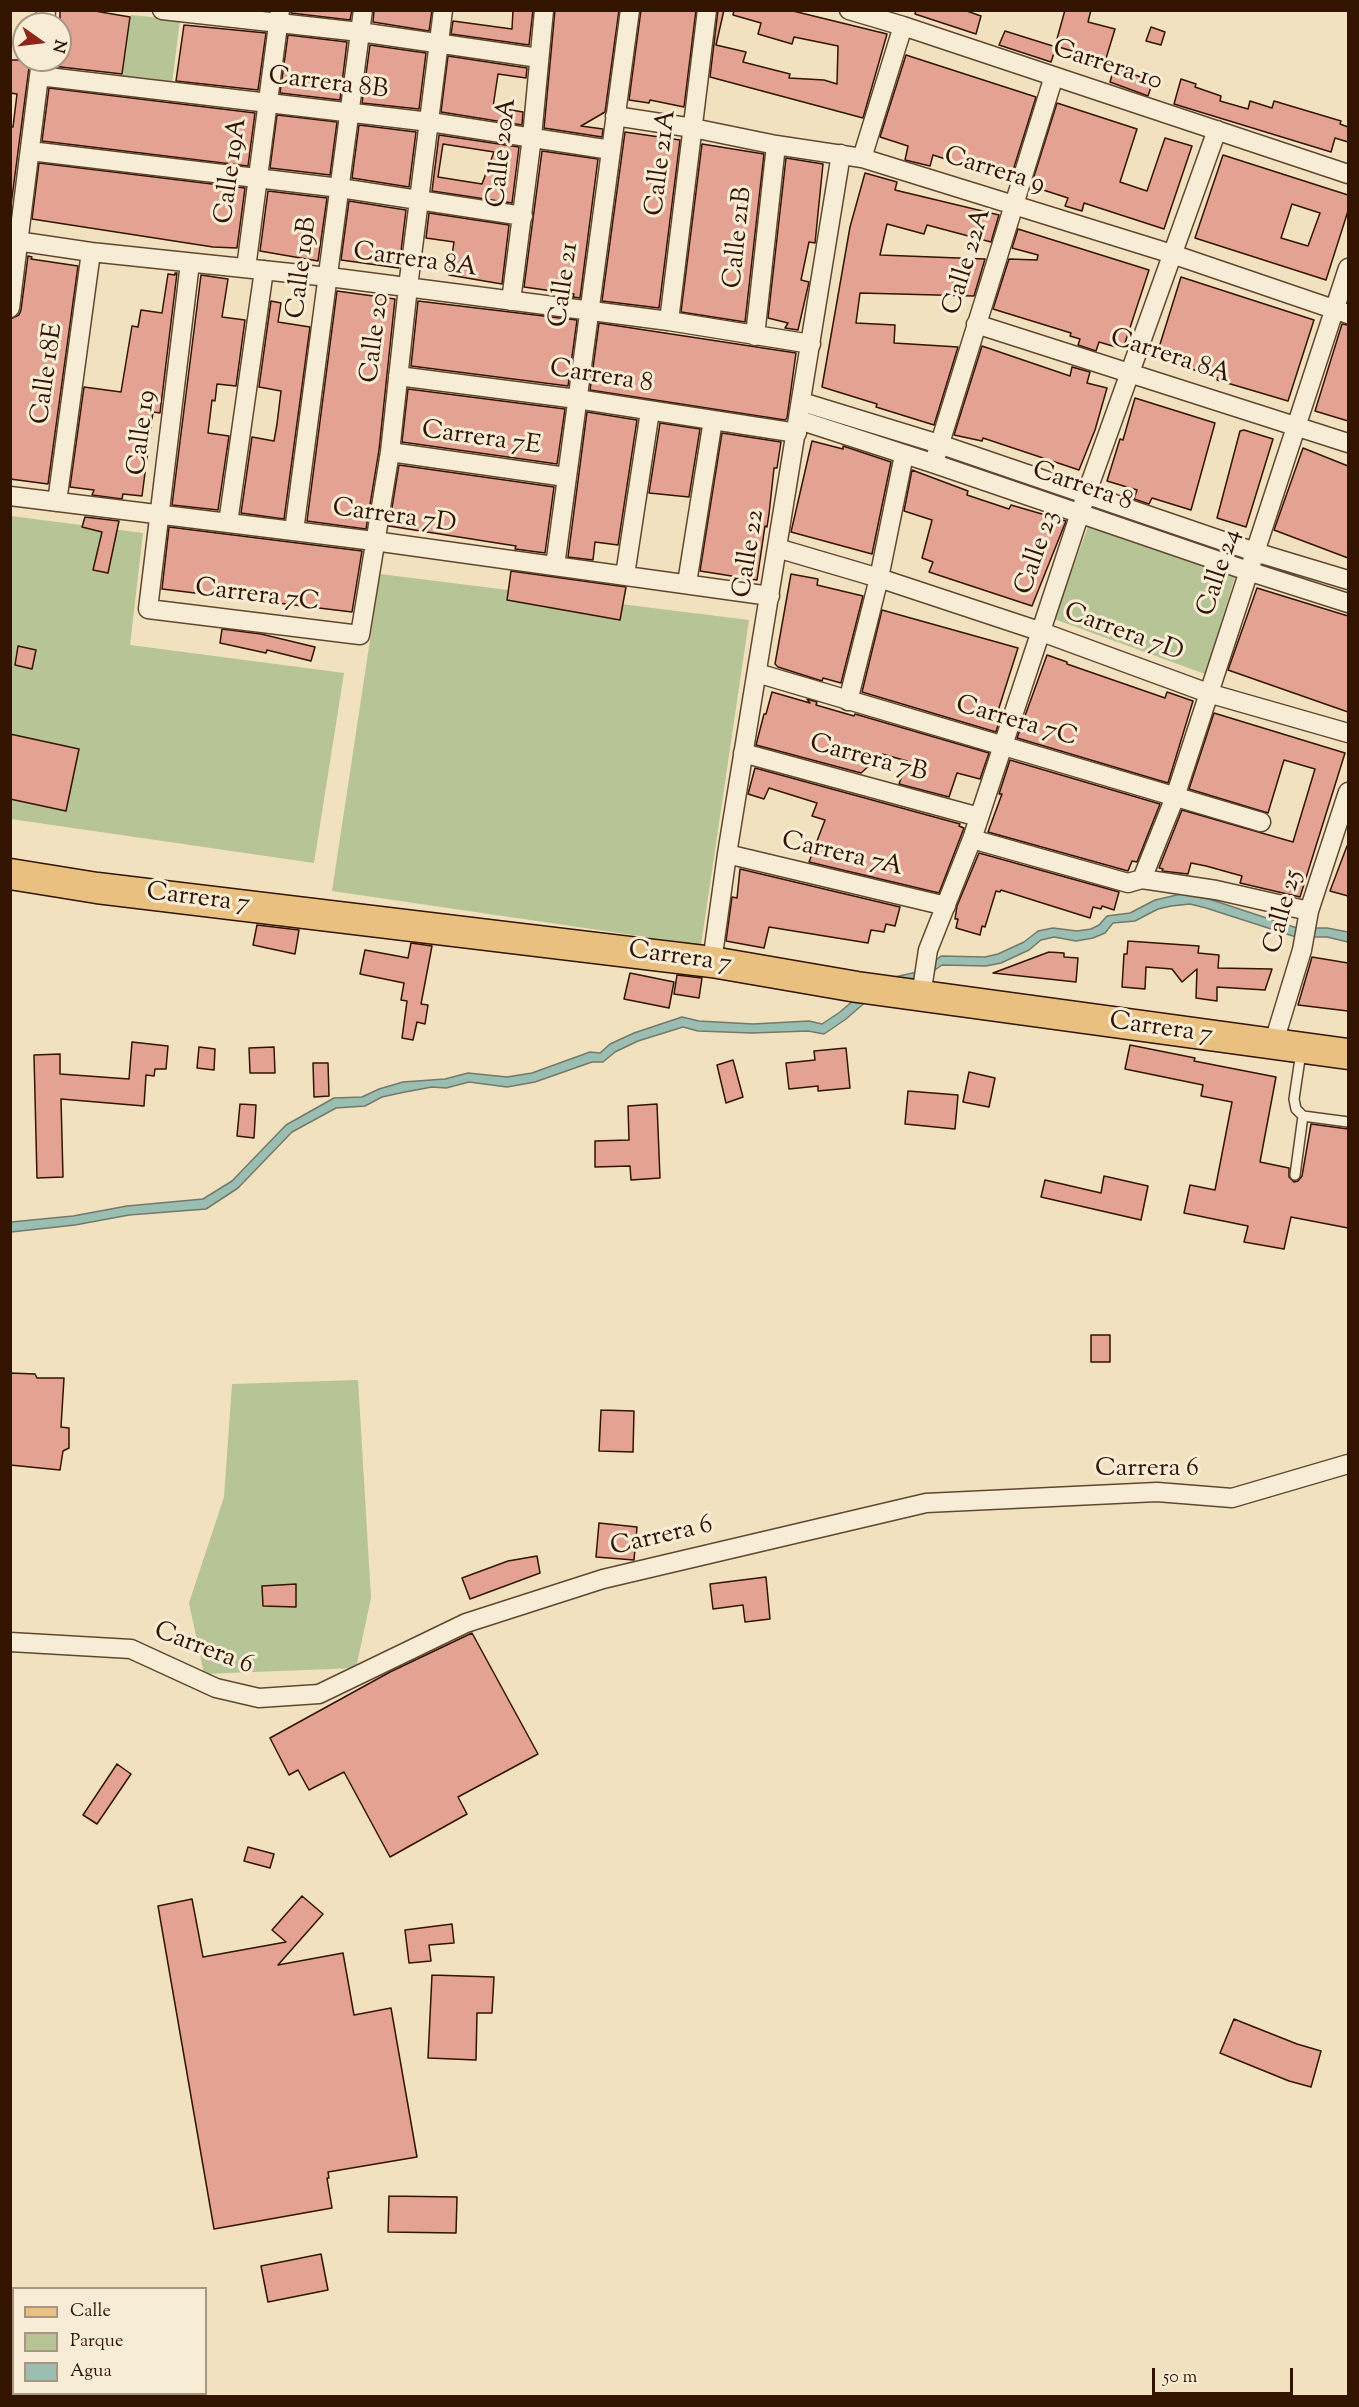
<!DOCTYPE html>
<html>
<head>
<meta charset="utf-8">
<style>
  body { margin:0 }
  #map { position:relative; width:1359px; height:2407px; overflow:hidden; background:#f2e1bf; font-family:"Sorts Mill Goudy",serif }
  canvas { display:block }
  .frame { position:absolute; inset:0; border:12px solid #321400; pointer-events:none }
  .legend { position:absolute; left:12px; top:2287px; width:195px; height:108px; box-sizing:border-box; background:#f7ecd5; border:2px solid #a89680; margin:0; padding:8px 10px; list-style:none; font-size:18px; color:#321400 }
  .legend li { display:flex; align-items:center; gap:12px; height:30px }
  .legend b { width:30px; border:2px solid #a89680 }
  .north { position:absolute; left:12px; top:12px; width:60px; height:60px; box-sizing:border-box; background:#f7ecd5; border:2px solid #a89680; border-radius:50%; rotate:104deg; font-size:16px; font-weight:700; line-height:24px; text-align:center; color:#321400 }
  .north::after { content:''; display:block; margin:auto; width:21px; height:27px; background:#8f2418; clip-path:polygon(50% 0,100% 100%,50% 72%,0 100%) }
  .scale { position:absolute; left:1152px; top:2368px; width:141px; height:27px; box-sizing:border-box; border:3px solid #321400; border-top:0; padding-left:8px; font-size:18px; line-height:21px; white-space:nowrap; color:#321400; -webkit-text-stroke:4px #f7ecd5; paint-order:stroke }
</style>
</head>
<body>
<div id="map">
<canvas width="1359" height="2407"></canvas>
<div class="frame"></div>
<ul class="legend">
<li><b style="height:8px;background:#e9c080"></b>Calle</li>
<li><b style="height:16px;background:#b6c496"></b>Parque</li>
<li><b style="height:16px;background:#9bbeb2"></b>Agua</li>
</ul>
<div class="north">N</div>
<div class="scale">50 m</div>
</div>
<script>
const ctx = document.querySelector('canvas').getContext('2d');
ctx.lineJoin = 'round';
function paint(path, color) {
  ctx.fillStyle = color;
  ctx.fill(path, 'evenodd');
}
function poly(rows) {
  const path = new Path2D();
  for (const r of rows) {
    path.moveTo(r[0], r[1]);
    for (let i = 2; i < r.length; i += 2) path.lineTo(r[i], r[i + 1]);
  }
  return path;
}
function trace(path, color, width, dash) {
  ctx.strokeStyle = color;
  ctx.lineWidth = width;
  ctx.lineCap = dash ? 'butt' : 'round';
  ctx.setLineDash(dash || []);
  ctx.stroke(path);
}
function drawText(font, color, halo, rows, align = 'center') {
  ctx.font = font + ' "Sorts Mill Goudy",serif';
  ctx.lineWidth = 6;
  ctx.setLineDash([]);
  ctx.textBaseline = 'middle';
  ctx.strokeStyle = halo;
  ctx.fillStyle = color;
  for (const [text, x, y, turn = 0] of rows) {
    ctx.save();
    ctx.translate(x, y);
    ctx.rotate((+turn || 0) * Math.PI / 180);
    ctx.textAlign = isNaN(turn) ? turn : align;
    if (halo) ctx.strokeText(text, 0, 0);
    ctx.fillText(text, 0, 0);
    ctx.restore();
  }
}
const green = poly([
  [131,15,180,20,172,83,122,78],
  [11,516,143,533,130,645,344,673,314,863,11,819],
  [1089,524,1235,577,1205,674,1054,619],
  [380,574,749,620,701,945,332,891],
  [358,1380,371,1598,356,1668,204,1674,189,1603,224,1497,232,1384]
]);
const water = poly([
  [1181,894,1209,899,1297,928,1327,928,1348,932,1348,942,1327,937,1296,937,1206,908,1190,904,1171,906,1158,909,1135,921,1113,923,1105,933,1093,938,1076,941,1054,937,1041,940,1029,950,1001,963,986,966,942,965,922,979,869,999,846,1019,824,1034,808,1031,752,1033,698,1031,683,1027,638,1041,615,1052,603,1062,592,1062,535,1082,507,1087,469,1082,446,1088,432,1087,405,1092,382,1097,365,1106,336,1108,292,1132,238,1188,206,1209,129,1215,75,1225,11,1232,11,1222,73,1216,127,1206,203,1199,232,1181,286,1125,334,1098,362,1097,379,1089,403,1082,445,1079,468,1073,507,1077,532,1073,590,1052,600,1053,610,1044,634,1033,682,1017,699,1021,753,1024,809,1021,822,1024,840,1012,876,981,922,971,941,956,985,957,998,954,1024,942,1038,931,1053,928,1077,931,1091,929,1099,925,1107,916,1130,913,1155,900,1181,894]
]);
const building = poly([
  [60,10,89,10,130,17,122,74,52,66,52,60,60,60,60,10],
  [291,10,352,10,350,20,291,13,291,10],
  [374,10,432,10,429,31,373,22,374,10],
  [513,10,533,10,529,45,451,34,453,21,512,29,513,10],
  [555,10,619,10,605,112,581,126,603,129,602,137,544,128,555,10],
  [641,10,696,10,684,107,650,100,649,103,629,100,641,10],
  [718,10,724,10,716,45,746,52,743,62,790,74,789,78,824,80,837,84,838,46,794,37,792,44,758,34,761,23,733,15,734,10,789,10,887,34,863,118,710,77,718,10],
  [916,10,964,10,981,16,976,34,915,14,916,10],
  [1065,10,1091,10,1088,22,1115,29,1104,65,1089,60,1090,56,1055,46,1065,10],
  [184,25,266,33,258,90,176,81,184,25],
  [1151,27,1165,32,1161,45,1146,41,1151,27],
  [1005,31,1056,47,1051,62,999,45,1005,31],
  [288,35,347,42,340,100,280,93,288,35],
  [370,45,426,53,419,109,362,103,370,45],
  [906,55,1036,97,1010,180,933,155,930,166,905,160,908,146,880,137,906,55],
  [448,56,527,68,526,78,498,74,493,107,523,112,522,125,441,112,448,56],
  [10,60,30,60,10,213,10,127,13,127,17,94,10,93,10,60],
  [1114,68,1153,81,1148,96,1110,82,1114,68],
  [1181,79,1196,84,1195,87,1221,96,1220,101,1248,109,1250,101,1272,108,1274,101,1341,121,1340,124,1348,127,1348,142,1335,138,1331,152,1174,104,1181,79],
  [49,88,255,113,248,166,42,141,49,88],
  [1057,103,1137,129,1120,182,1147,191,1165,138,1192,146,1164,229,1084,203,1082,211,1065,206,1068,198,1031,186,1057,103],
  [277,115,337,122,330,175,270,168,277,115],
  [359,125,416,132,409,187,352,178,359,125],
  [625,132,680,140,659,308,602,301,625,132],
  [439,135,519,147,512,203,432,191,439,135],
  [443,144,494,152,482,184,438,177,443,144],
  [702,144,764,154,745,322,681,312,702,144],
  [542,151,598,159,580,298,573,297,574,294,524,287,542,151],
  [1223,155,1348,195,1348,211,1326,280,1195,238,1223,155],
  [1292,204,1320,213,1308,246,1281,238,1292,204],
  [786,158,823,164,815,243,809,242,801,280,809,282,798,330,785,328,788,323,768,318,786,158],
  [39,163,245,188,237,248,213,247,32,219,39,163],
  [865,173,897,182,895,190,999,215,991,242,927,225,924,234,887,224,880,255,985,259,974,296,860,293,856,323,895,325,894,343,958,347,934,425,876,407,877,404,822,387,850,227,865,173],
  [268,191,327,198,318,261,260,251,268,191],
  [349,201,406,210,399,268,341,260,349,201],
  [429,213,509,225,502,284,449,275,454,242,426,238,429,213],
  [1018,229,1149,270,1123,349,1099,342,1096,351,1078,345,1080,339,1070,336,1071,333,993,309,1009,259,1037,260,1038,255,1012,248,1018,229],
  [28,256,32,257,31,259,78,266,48,484,10,479,10,319,19,315,21,310,28,256],
  [175,273,177,273,160,413,153,412,142,496,123,494,122,499,92,495,94,490,70,487,84,387,121,392,132,326,138,327,141,310,162,313,168,274,175,275,175,273],
  [201,275,228,279,222,317,245,320,236,386,217,384,215,401,212,400,208,433,229,436,218,510,172,505,201,275],
  [1181,277,1314,320,1288,401,1217,380,1218,378,1156,357,1181,277],
  [337,291,395,299,379,450,366,529,307,521,337,291],
  [271,301,281,303,278,322,310,327,284,519,241,513,252,437,274,441,277,424,281,391,259,387,271,301],
  [418,301,577,320,568,386,411,366,418,301],
  [599,323,796,353,787,418,785,420,590,390,599,323],
  [1342,324,1348,325,1348,421,1315,411,1342,324],
  [982,346,1070,376,1072,367,1090,372,1087,383,1107,388,1095,430,1079,470,983,438,982,441,954,435,982,346],
  [408,389,565,409,557,464,402,442,408,389],
  [1135,398,1215,423,1191,510,1152,498,1149,504,1134,499,1137,490,1107,481,1120,439,1123,440,1135,398],
  [587,412,637,420,618,545,595,542,593,560,568,557,587,412],
  [660,423,700,429,689,497,649,493,660,423],
  [1244,430,1273,439,1246,527,1217,518,1240,431,1244,430],
  [722,433,781,442,777,468,774,468,769,514,767,527,765,526,757,580,700,571,722,433],
  [812,441,843,449,843,446,891,462,872,554,791,532,812,441],
  [1303,448,1348,466,1348,558,1274,530,1303,448],
  [399,465,554,487,545,553,515,549,516,546,389,526,399,465],
  [912,470,968,491,967,495,1009,509,1011,505,1066,521,1032,606,929,572,933,562,922,558,932,520,904,511,912,470],
  [85,517,119,521,108,573,93,570,102,532,82,527,85,517],
  [169,527,362,551,352,612,162,589,169,527],
  [511,571,626,587,620,620,507,600,511,571],
  [791,574,818,579,817,585,863,596,841,683,823,678,822,681,778,667,775,664,791,574],
  [1257,588,1348,616,1348,712,1228,670,1257,588],
  [882,610,1018,648,997,714,1001,715,996,732,862,692,882,610],
  [222,629,261,634,315,647,311,661,267,650,266,653,220,643,222,629],
  [18,646,36,650,32,669,15,665,18,646],
  [1047,655,1067,662,1067,664,1165,698,1167,692,1193,701,1168,783,1017,738,1047,655],
  [772,692,810,703,807,699,817,702,816,705,854,716,855,714,989,753,980,779,957,773,949,797,899,784,907,761,882,754,861,773,756,745,764,714,766,714,772,692],
  [1214,713,1345,753,1300,897,1240,883,1242,876,1206,866,1191,863,1188,874,1162,871,1163,869,1159,868,1182,810,1293,842,1315,769,1284,760,1268,813,1189,789,1214,713],
  [10,734,79,749,66,811,10,799,10,734],
  [1010,760,1160,804,1137,862,1132,861,1128,871,988,832,1002,794,999,794,1010,760],
  [755,768,960,824,959,826,964,828,939,893,809,862,825,820,812,816,817,803,769,788,764,799,748,794,755,768],
  [1347,846,1348,846,1348,896,1330,891,1347,846],
  [979,853,1119,892,1114,910,1102,906,1101,909,1093,907,1090,918,1001,890,1000,892,996,891,985,927,982,926,980,935,956,928,958,919,955,919,957,906,979,853],
  [740,869,900,907,895,926,886,924,884,932,871,930,868,943,769,927,764,948,726,941,732,897,737,898,740,869],
  [257,925,299,930,295,954,253,945,257,925],
  [1128,941,1199,946,1198,953,1219,955,1218,968,1272,969,1265,990,1217,987,1217,1001,1196,998,1197,969,1182,982,1172,969,1146,967,1145,989,1122,987,1124,954,1127,954,1128,941],
  [411,943,432,946,421,1004,428,1005,425,1024,417,1022,413,1040,402,1038,407,1001,401,1000,404,983,360,974,365,950,408,958,411,943],
  [1049,952,1064,953,1064,957,1078,958,1076,982,993,973,1049,952],
  [1312,957,1348,963,1348,1011,1298,1005,1312,957],
  [630,973,674,982,669,1008,624,999,630,973],
  [677,975,702,978,699,998,674,994,677,975],
  [132,1042,168,1046,166,1069,155,1069,154,1076,146,1075,144,1106,61,1099,63,1177,37,1178,34,1055,60,1054,60,1074,129,1079,132,1042],
  [1130,1045,1195,1058,1194,1061,1276,1077,1260,1162,1289,1168,1289,1177,1294,1182,1298,1181,1302,1176,1311,1124,1348,1129,1348,1228,1291,1217,1284,1249,1244,1242,1248,1226,1184,1213,1190,1185,1215,1190,1232,1102,1201,1096,1203,1085,1125,1069,1130,1045],
  [199,1047,215,1049,214,1070,197,1068,199,1047],
  [274,1047,275,1073,250,1073,249,1048,274,1047],
  [846,1048,850,1088,818,1091,818,1086,789,1089,786,1063,815,1060,814,1051,846,1048],
  [733,1060,743,1097,726,1103,717,1065,733,1060],
  [313,1063,328,1063,329,1096,314,1097,313,1063],
  [969,1072,995,1078,989,1107,963,1102,969,1072],
  [908,1091,958,1095,955,1129,905,1124,908,1091],
  [240,1104,256,1105,254,1138,237,1136,240,1104],
  [657,1104,660,1178,631,1180,630,1166,595,1167,595,1141,629,1140,628,1106,657,1104],
  [1104,1176,1148,1186,1141,1220,1041,1197,1045,1180,1101,1193,1104,1176],
  [1091,1335,1110,1335,1110,1362,1091,1362,1091,1335],
  [10,1373,35,1374,37,1378,64,1378,61,1427,69,1428,69,1448,63,1451,60,1470,10,1465,10,1373],
  [601,1410,634,1411,633,1452,599,1451,601,1410],
  [599,1523,637,1527,634,1560,596,1557,599,1523],
  [537,1556,540,1573,470,1599,462,1578,508,1561,537,1556],
  [766,1577,770,1619,745,1622,743,1605,713,1609,710,1584,766,1577],
  [296,1584,296,1607,263,1606,262,1586,296,1584],
  [472,1633,538,1754,458,1797,467,1814,390,1857,344,1772,309,1790,298,1770,289,1775,270,1738,390,1672,472,1633],
  [117,1764,131,1774,97,1824,83,1815,117,1764],
  [248,1847,274,1854,270,1868,244,1861,248,1847],
  [302,1896,323,1914,278,1965,343,1953,354,2015,391,2008,417,2157,328,2172,329,2178,327,2178,332,2208,214,2229,158,1906,192,1899,203,1957,286,1942,272,1930,302,1896],
  [452,1924,454,1943,429,1945,431,1961,409,1963,405,1930,452,1924],
  [432,1975,494,1977,492,2013,477,2013,476,2060,428,2058,432,1975],
  [1234,2019,1297,2044,1321,2051,1311,2087,1289,2081,1220,2053,1234,2019],
  [389,2196,457,2197,456,2233,388,2232,389,2196],
  [321,2254,328,2290,268,2302,261,2266,321,2254]
]);
const lane = poly([
  [1301,1052,1294,1099,1296,1109,1303,1116,1348,1122],
  [1295,1175,1303,1116]
]);
const street = poly([
  [162,10,360,32,539,58],
  [849,10,903,26,1348,174],
  [45,24,46,10],
  [39,76,430,122,611,150],
  [615,116,693,128,776,145,862,158,1172,254,1348,314],
  [30,151,340,188,523,216],
  [862,158,903,26],
  [10,240,91,252,329,277,669,321,811,344],
  [190,263,148,609,360,635,390,452,408,287,443,10],
  [246,268,280,10],
  [511,301,532,137,544,10],
  [10,308,41,60],
  [669,321,707,10],
  [976,324,1348,443],
  [755,336,776,145],
  [398,376,577,399,797,433],
  [802,402,939,444,1255,552,1348,580],
  [799,420,935,464,1248,571,1348,603],
  [390,452,566,477],
  [936,456,1054,76],
  [10,496,374,541,770,596],
  [57,502,91,252],
  [228,523,264,270],
  [294,531,363,10],
  [777,548,879,578,1039,631,1208,693,1348,733],
  [555,566,630,10],
  [625,575,650,411],
  [687,583,713,420],
  [757,673,1261,822],
  [848,701,879,578,904,455],
  [743,753,979,817],
  [972,839,1128,883,1142,879,1175,797,1348,268],
  [727,854,946,906],
  [1142,879,1216,890,1309,911],
  [712,962,727,854,841,154],
  [921,996,928,950,972,839,1086,495,1217,130],
  [1273,1045,1302,950,1309,911,1348,792],
  [10,1642,131,1649,216,1688,259,1698,319,1694,466,1623,603,1579,926,1503,1157,1492,1232,1498,1348,1464]
]);
const primary = poly([
  [10,874,97,888,712,962,857,987,1348,1054]
]);
const streetNames = [
  ["Carrera 10",1107,67,18],
  ["Carrera 8B",328,85,7],
  ["Calle 20A",504,153,-84],
  ["Calle 21A",663,163,-83],
  ["Calle 19A",233,171,-82],
  ["Carrera 9",994,172,17],
  ["Calle 21B",740,238,-84],
  ["Carrera 8A",415,262,8],
  ["Calle 22A",969,262,-73],
  ["Calle 19B",304,268,-83],
  ["Calle 21",566,285,-82],
  ["Calle 20",377,338,-83],
  ["Carrera 8A",1170,358,18],
  ["Calle 18E",49,374,-82],
  ["Carrera 8",601,378,9],
  ["Calle 19",144,433,-83],
  ["Carrera 7E",481,440,8],
  ["Carrera 8",1082,488,19],
  ["Carrera 7D",394,518,8],
  ["Calle 23",1039,553,-71],
  ["Calle 22",751,554,-81],
  ["Calle 24",1221,573,-72],
  ["Carrera 7C",257,597,7],
  ["Carrera 7D",1123,634,20],
  ["Carrera 7C",1016,723,16],
  ["Carrera 7B",868,760,15],
  ["Carrera 7A",842,856,13],
  ["Carrera 7",198,900,7],
  ["Calle 25",1285,912,-75],
  ["Carrera 7",680,959,8],
  ["Carrera 7",1161,1030,8],
  ["Carrera 6",1147,1471],
  ["Carrera 6",662,1538,-13],
  ["Carrera 6",203,1650,21]
];
paint(green, '#b6c496');
paint(water, '#9bbeb2');
trace(water, '#717a6b', 1.5);
paint(building, '#e4a292');
trace(building, '#321400', 1.5);
trace(lane, '#624730', 12);
trace(street, '#624730', 21);
trace(primary, '#321400', 33);
trace(lane, '#f7ecd5', 9);
trace(street, '#f7ecd5', 18);
trace(primary, '#e9c080', 30);
drawText('26px', '#321400', '#f7ecd5', streetNames);
</script>
</body>
</html>
